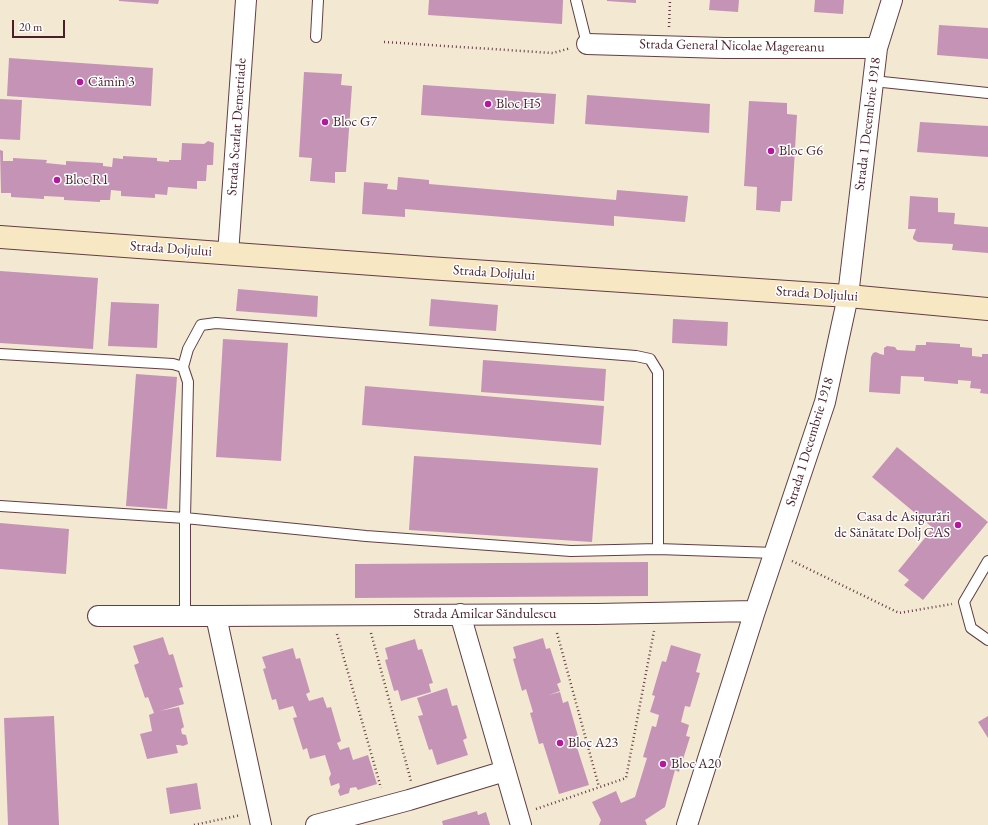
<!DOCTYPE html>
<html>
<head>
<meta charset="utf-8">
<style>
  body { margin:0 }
  #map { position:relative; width:988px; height:825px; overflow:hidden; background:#f3e9d2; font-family:"EB Garamond",serif }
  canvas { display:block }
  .scale { position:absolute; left:12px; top:20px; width:53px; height:18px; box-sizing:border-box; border:2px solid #4a1f2b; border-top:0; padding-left:5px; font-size:12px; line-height:14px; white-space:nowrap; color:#4a1f2b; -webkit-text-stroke:3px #fff; paint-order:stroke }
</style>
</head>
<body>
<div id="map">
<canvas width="988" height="825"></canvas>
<div class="scale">20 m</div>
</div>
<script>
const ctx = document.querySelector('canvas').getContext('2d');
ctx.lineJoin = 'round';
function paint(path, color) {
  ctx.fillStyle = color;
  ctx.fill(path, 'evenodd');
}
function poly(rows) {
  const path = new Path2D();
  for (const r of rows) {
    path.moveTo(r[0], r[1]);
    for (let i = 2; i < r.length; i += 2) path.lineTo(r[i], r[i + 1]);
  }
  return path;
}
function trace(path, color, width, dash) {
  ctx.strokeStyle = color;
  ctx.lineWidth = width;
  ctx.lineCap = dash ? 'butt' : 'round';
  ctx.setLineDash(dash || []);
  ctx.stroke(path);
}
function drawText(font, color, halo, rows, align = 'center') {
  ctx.font = font + ' "EB Garamond",serif';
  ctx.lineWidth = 3;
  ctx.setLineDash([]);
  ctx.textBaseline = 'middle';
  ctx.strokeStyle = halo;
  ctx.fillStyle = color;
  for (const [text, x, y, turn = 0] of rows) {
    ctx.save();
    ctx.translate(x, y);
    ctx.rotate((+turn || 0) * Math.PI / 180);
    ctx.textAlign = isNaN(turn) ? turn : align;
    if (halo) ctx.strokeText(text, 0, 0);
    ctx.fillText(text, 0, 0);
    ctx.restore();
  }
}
const building = poly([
  [119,0,159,0,158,4,119,1],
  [429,0,563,0,562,24,428,15],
  [607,0,636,0,636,3,607,1],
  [710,0,739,0,738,12,709,10],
  [815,0,844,0,843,14,814,12],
  [939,25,988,28,988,59,937,55],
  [9,58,153,68,151,106,7,96],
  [304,72,342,74,341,85,352,86,346,172,335,172,335,183,310,181,312,158,299,157],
  [423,85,556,94,554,124,421,115],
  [587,95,710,104,709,133,585,124],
  [0,99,22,100,20,140,0,139],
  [749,101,787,103,787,114,797,115,792,201,781,201,780,212,756,210,757,187,744,186],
  [920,122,988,126,988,157,917,152],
  [208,141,214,143,213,165,207,165,206,181,197,181,197,189,168,187,167,195,155,194,155,198,121,196,121,191,111,190,110,200,100,200,100,202,64,200,64,197,44,196,44,199,11,197,11,193,1,193,0,150,3,151,3,161,13,161,13,158,47,160,46,163,66,165,66,161,103,163,103,166,112,167,113,158,123,159,123,156,157,158,157,161,169,162,169,160,181,160,182,143,204,144],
  [398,177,429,180,429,184,616,200,617,190,688,196,685,222,614,216,614,226,405,209,405,217,362,214,364,182,388,184,387,189,397,190],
  [910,196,938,198,938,212,955,213,954,224,988,227,988,253,952,250,953,244,918,242,913,239,913,237,916,229,908,229],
  [0,271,98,278,93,349,0,343],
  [238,289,318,296,317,317,236,311],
  [431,299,498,305,496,331,429,326],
  [111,302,159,304,157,348,108,346],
  [673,319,728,322,727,346,672,343],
  [223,339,288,343,281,461,216,457],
  [926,342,960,344,960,347,972,348,972,356,982,357,982,354,988,354,988,394,980,393,981,389,970,388,971,381,958,380,958,384,924,381,924,377,901,376,900,394,869,392,871,357,873,353,876,352,880,354,884,355,884,348,887,346,895,347,897,350,915,351,916,345,926,345],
  [483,360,606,369,604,401,481,392],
  [136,374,177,377,167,509,126,506],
  [365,386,604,406,601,445,362,425],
  [897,447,988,522,923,600,904,585,909,580,898,571,933,528,872,477],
  [414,456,598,468,592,542,409,530],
  [0,523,69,529,66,574,0,569],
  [648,562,648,596,355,598,355,564],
  [163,637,169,655,173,654,183,687,179,688,184,704,160,711,179,707,184,727,181,729,182,734,186,735,188,744,183,746,179,745,176,745,178,753,147,759,140,734,152,731,149,715,154,713,148,697,145,698,134,665,139,663,133,646],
  [543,638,546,649,550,648,561,682,557,684,560,691,549,695,560,692,563,703,568,701,578,736,574,738,589,785,559,794,543,743,539,744,530,713,533,712,526,689,522,691,513,659,516,658,513,647],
  [415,639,418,650,422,649,433,683,429,684,431,692,401,701,398,690,394,691,385,660,388,659,385,648],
  [671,645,701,654,696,672,700,673,690,707,685,706,681,722,689,725,686,736,690,737,679,772,675,770,665,807,645,820,647,825,599,825,601,820,592,802,616,791,621,803,635,797,647,758,643,757,652,726,656,727,659,715,650,712,655,696,652,695,662,661,666,662],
  [293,648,296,659,300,658,310,692,306,694,309,701,323,697,327,708,331,707,341,741,337,743,340,750,349,747,353,760,368,755,377,784,358,790,356,787,350,788,349,793,340,796,338,791,340,787,339,783,331,786,329,778,331,774,325,755,310,759,307,748,303,750,293,718,297,717,293,706,279,710,276,699,272,700,263,669,266,668,262,657],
  [447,688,452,706,457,705,467,738,463,740,468,755,437,765,432,749,429,750,418,716,423,715,417,698],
  [54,716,59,825,8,825,4,718],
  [988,716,988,738,978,722],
  [197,783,201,809,170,814,166,788],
  [477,811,478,815,486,812,490,825,443,825,442,821]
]);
const path = poly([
  [669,27,670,0],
  [384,42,553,53,571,48],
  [792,561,899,613,952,604],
  [371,633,411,781],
  [557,633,599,787],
  [337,634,381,788],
  [536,809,626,778,654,631],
  [194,825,241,815]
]);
const lane = poly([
  [576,0,587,44],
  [316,37,318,0],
  [873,81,988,93],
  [0,354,173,364,183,367,188,382,185,518,185,616],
  [183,367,188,349,201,325,216,323,636,356,650,359,658,372,658,549],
  [0,506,185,518,366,536,571,551,658,549,775,553],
  [988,561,964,602,971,628,988,640]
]);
const street = poly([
  [587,44,724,48,877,48],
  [228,254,246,0],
  [460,614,521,825],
  [98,616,216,616,261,825],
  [216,616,596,614,755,611],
  [316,825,409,800,505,771],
  [687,825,755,611,825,402,848,296,877,48,892,0]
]);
const secondary = poly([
  [0,237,428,268,848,296,988,309]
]);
const markers = [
  [80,82,4,"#b5179e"],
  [488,104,4,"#b5179e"],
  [325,122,4,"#b5179e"],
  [771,151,4,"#b5179e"],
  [57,180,4,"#b5179e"],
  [958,525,4,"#b5179e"],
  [560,743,4,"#b5179e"],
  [663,764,4,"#b5179e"]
];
const streetNames = [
  ["Strada General Nicolae Magereanu",732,46,1],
  ["Strada 1 Decembrie 1918",868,124,-83],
  ["Strada Scarlat Demetriade",237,127,-86],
  ["Strada Doljului",171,249,4],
  ["Strada Doljului",494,273,4],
  ["Strada Doljului",817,294,4],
  ["Strada 1 Decembrie 1918",810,442,-73],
  ["Strada Amilcar Săndulescu",485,614]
];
const poiNames = [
  ["Cămin 3",88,82],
  ["Bloc H5",496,104],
  ["Bloc G7",333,122],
  ["Bloc G6",779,151],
  ["Bloc R1",65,180],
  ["Casa de Asigurări",950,517,"right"],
  ["de Sănătate Dolj CAS",950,533,"right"],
  ["Bloc A23",568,743],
  ["Bloc A20",671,764]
];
paint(building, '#c593b6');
trace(lane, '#633d44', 12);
trace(street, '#633d44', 22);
trace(secondary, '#633d44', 24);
trace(path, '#633d44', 2.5, [1, 3]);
trace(lane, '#fff', 10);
trace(street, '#fff', 20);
trace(secondary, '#f7e8c3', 22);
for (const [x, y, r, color] of markers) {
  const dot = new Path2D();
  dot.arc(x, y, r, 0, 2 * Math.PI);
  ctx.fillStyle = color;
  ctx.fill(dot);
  trace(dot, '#fff', 1.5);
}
drawText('14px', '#4a1f2b', '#fff', streetNames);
drawText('14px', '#4a1f2b', '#fff', poiNames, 'left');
</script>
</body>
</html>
